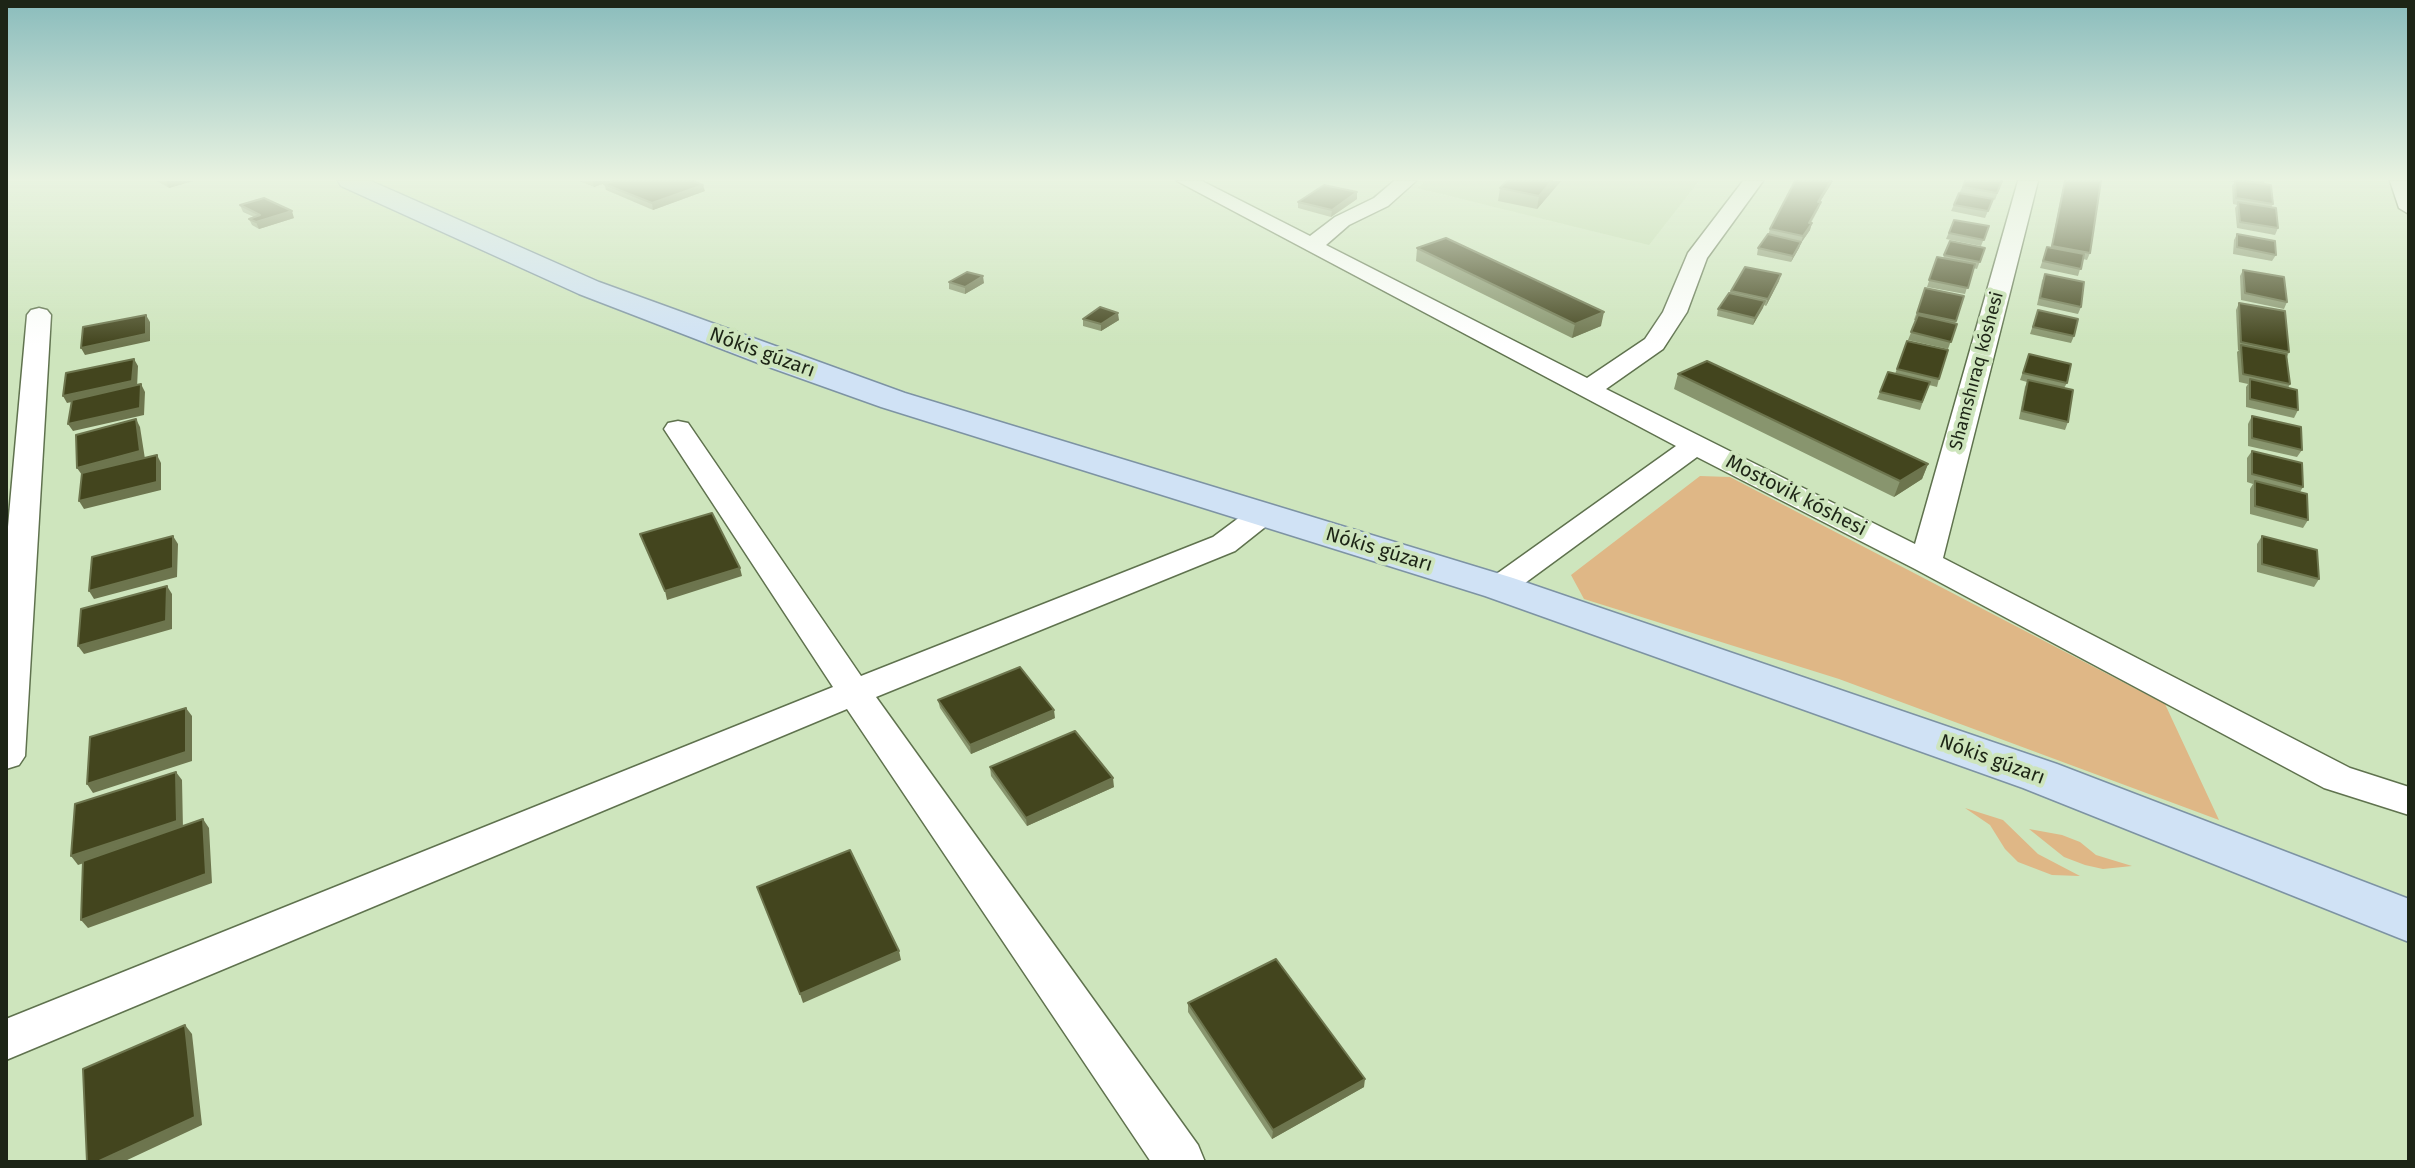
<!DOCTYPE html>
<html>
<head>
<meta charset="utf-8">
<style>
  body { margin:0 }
  #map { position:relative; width:2415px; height:1168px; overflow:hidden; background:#cee5bd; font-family:"Fira Sans",sans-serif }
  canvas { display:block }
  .frame { position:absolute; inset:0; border:8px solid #1d2516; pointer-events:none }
</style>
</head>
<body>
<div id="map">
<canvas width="2415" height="1168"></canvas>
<div class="frame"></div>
</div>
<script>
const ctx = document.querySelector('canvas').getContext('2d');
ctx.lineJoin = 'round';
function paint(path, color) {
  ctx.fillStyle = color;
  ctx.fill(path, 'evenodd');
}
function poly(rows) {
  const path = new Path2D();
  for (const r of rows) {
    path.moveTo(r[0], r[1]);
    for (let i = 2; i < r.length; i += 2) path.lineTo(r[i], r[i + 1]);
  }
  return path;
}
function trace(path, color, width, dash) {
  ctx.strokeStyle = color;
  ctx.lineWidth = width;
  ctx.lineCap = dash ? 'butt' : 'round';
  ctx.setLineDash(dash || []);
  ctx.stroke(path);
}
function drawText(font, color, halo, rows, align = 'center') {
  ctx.font = font + ' "Fira Sans",sans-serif';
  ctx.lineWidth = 8;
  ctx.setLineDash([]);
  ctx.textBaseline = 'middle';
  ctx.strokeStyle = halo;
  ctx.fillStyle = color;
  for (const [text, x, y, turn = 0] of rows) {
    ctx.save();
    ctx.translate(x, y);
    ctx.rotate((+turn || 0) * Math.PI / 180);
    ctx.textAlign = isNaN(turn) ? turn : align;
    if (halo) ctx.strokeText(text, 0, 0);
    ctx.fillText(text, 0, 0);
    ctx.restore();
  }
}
const built = poly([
  [1426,181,1699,181,1649,245,1417,188]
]);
const green = poly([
  [1700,476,1730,477,2165,704,2219,820,1839,679,1584,599,1571,575],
  [1965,808,2003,820,2038,854,2080,876,2052,875,2018,862,2005,849,1990,825],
  [2029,829,2062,835,2080,842,2096,855,2132,866,2103,869,2085,865,2064,857]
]);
const minor = poly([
  [1177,181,1202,181,1310,236,1335,217,1374,198,1394,181,1416,181,1388,206,1349,225,1326,245,1587,378,1645,339,1663,312,1688,253,1743,181,1763,181,1707,258,1687,312,1663,349,1606,389,1915,544,2018,181,2038,181,1943,558,2350,768,2409,787,2409,815,2324,788,1915,569,1697,457,1510,594,1499,597,1488,594,1483,587,1488,580,1676,446,1177,181],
  [2390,181,2409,181,2409,214,2399,208,2390,181],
  [39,308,47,310,51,315,25,756,19,765,6,769,6,549,27,315,31,310,39,308],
  [678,421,688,423,861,676,1213,537,1252,508,1263,505,1274,508,1278,514,1274,520,1235,551,876,697,1198,1145,1205,1162,1151,1162,847,709,6,1060,6,1019,833,687,664,429,668,423,678,421]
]);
const major = poly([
  [338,181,371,181,599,282,905,393,1513,578,2057,764,2409,899,2409,942,2023,788,1485,596,881,407,766,366,579,294,341,186,338,181]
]);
const wall = poly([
  [157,181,193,181,169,188],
  [579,181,611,181,594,187],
  [1561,181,1537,209,1498,201,1500,188],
  [1795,181,1833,181,1820,202,1819,208,1811,223,1810,230,1801,243,1799,248,1791,262,1757,255,1758,248,1768,235,1770,229],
  [1965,181,2002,181,1995,200,1993,199,1985,218,1951,211],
  [2064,181,2101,181,2090,253,2087,260,2083,259,2078,276,2040,268,2047,247,2051,248],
  [2227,181,2265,181,2264,184,2273,204,2271,208,2278,228,2275,235,2237,228,2235,208,2237,205,2233,204,2232,186,2234,182],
  [604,184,705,191,653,210,606,190],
  [1357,199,1331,217,1298,208,1298,202],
  [240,205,294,218,259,229,252,225,249,219,254,217,243,212],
  [1954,220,1989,226,1981,246,1946,239],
  [2237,234,2276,255,2272,261,2233,254,2234,240],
  [1950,241,1985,248,1977,269,1973,268,1965,294,1927,287,1937,257,1943,258],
  [1417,248,1601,326,1572,338,1416,261],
  [2243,270,2287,302,2284,309,2241,300,2240,276],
  [2045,274,2081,307,2078,314,2037,305,2042,281],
  [1779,281,1766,306,1764,305,1753,325,1717,316,1718,309,1731,291],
  [949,282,984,283,965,294,949,289],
  [1925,288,1964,296,1955,324,1957,324,1948,349,1908,340,1916,320,1914,320],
  [2239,303,2289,352,2287,357,2290,384,2288,388,2298,410,2294,418,2246,407,2246,387,2248,384,2239,382,2237,352,2239,350,2238,350,2236,310],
  [2038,310,2074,336,2071,343,2030,334],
  [1083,319,1119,320,1101,331,1083,326],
  [1907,341,1939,379,1937,387,1929,385,1920,410,1877,399,1880,392,1895,374],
  [2029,354,2067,383,2064,388,2068,422,2065,430,2019,419,2025,387,2027,382,2020,380],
  [1678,374,1928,464,1922,479,1894,497,1674,389],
  [2252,416,2302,450,2297,457,2248,446,2248,424],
  [2252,451,2303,487,2300,492,2308,520,2303,528,2250,514,2250,489,2253,484,2247,482,2247,458],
  [2262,536,2319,579,2314,587,2257,572,2257,544],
  [938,700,1055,718,971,754,940,708],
  [990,767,1114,787,1027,826,991,776],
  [1188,1003,1364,1087,1272,1139,1188,1012]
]);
const shadedWall = poly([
  [166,181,193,181,169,188],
  [592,181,611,181,594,187],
  [1552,181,1561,181,1537,209,1539,196],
  [1831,181,1833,181,1816,208,1818,202],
  [703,185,705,191,653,210,652,203],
  [1357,192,1357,199,1331,217,1332,210],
  [292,211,294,218,259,229,256,222],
  [1812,223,1810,230,1801,243,1803,236],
  [1801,242,1799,248,1791,262,1793,256],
  [1781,274,1779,281,1766,306,1768,299],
  [983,276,984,283,965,294,965,287],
  [1765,301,1763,308,1753,325,1755,318],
  [1604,312,1601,326,1572,338,1575,324],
  [1118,313,1119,320,1101,331,1101,324],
  [146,315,150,322,150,341,85,355,81,348],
  [134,359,138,366,137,388,67,403,63,396],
  [141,384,145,392,144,415,73,431,68,424],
  [136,419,140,427,145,459,82,475,77,468],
  [157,455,161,463,161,490,84,509,79,501],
  [1928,464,1922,479,1894,497,1900,481],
  [173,536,178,544,177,577,94,599,89,591],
  [740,568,742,576,667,600,665,591],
  [167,586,172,594,172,629,84,654,78,646],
  [186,708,192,716,192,761,93,793,87,784],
  [1054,710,1055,718,971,754,970,745],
  [176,772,182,780,183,830,78,865,71,856],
  [1113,778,1114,787,1027,826,1026,818],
  [203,819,209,828,212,883,88,928,81,920],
  [899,951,901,960,803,1003,800,994],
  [185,1025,192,1034,202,1125,123,1162,97,1162],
  [1365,1079,1364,1087,1272,1139,1273,1130]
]);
const building = poly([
  [613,181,693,181,703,185,652,203,604,184,613,181],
  [1507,181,1552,181,1539,196,1500,188,1507,181],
  [1795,181,1831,181,1818,202,1821,202,1809,223,1812,223,1803,236,1770,229,1795,181],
  [1965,181,2002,181,1997,193,1963,187,1965,181],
  [2065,181,2101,181,2090,253,2052,246,2065,181],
  [2235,181,2245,181,2271,185,2273,204,2236,198,2235,181],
  [1324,185,1357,192,1332,210,1298,202,1324,185],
  [1959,193,1993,199,1988,211,1954,205,1959,193],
  [264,198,292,211,256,222,249,219,260,215,240,205,264,198],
  [2238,202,2276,208,2278,228,2240,222,2238,202],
  [1954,220,1989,226,1984,240,1949,233,1954,220],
  [1768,234,1801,242,1793,256,1758,248,1768,234],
  [2237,234,2275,241,2276,255,2237,247,2237,234],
  [1446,238,1604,312,1575,324,1417,248,1446,238],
  [1950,241,1985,248,1980,262,1944,255,1950,241],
  [2047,247,2084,254,2081,269,2043,261,2047,247],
  [1937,257,1975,264,1968,288,1929,280,1937,257],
  [1745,267,1781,274,1768,299,1731,291,1745,267],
  [2243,270,2284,277,2287,302,2245,293,2243,270],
  [967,272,983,276,965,287,949,282,967,272],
  [2045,274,2084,282,2081,307,2040,298,2045,274],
  [1925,288,1964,296,1956,321,1917,313,1925,288],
  [1729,293,1765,301,1755,318,1718,309,1729,293],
  [2239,303,2285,311,2289,352,2241,342,2239,303],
  [1100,307,1118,313,1101,324,1083,319,1100,307],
  [2038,310,2078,319,2074,336,2033,327,2038,310],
  [146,315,146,334,81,348,83,327,146,315],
  [1918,315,1957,324,1951,342,1911,332,1918,315],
  [1907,341,1948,350,1939,379,1897,369,1907,341],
  [2241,345,2286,354,2290,384,2243,374,2241,345],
  [2029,354,2071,364,2067,383,2023,373,2029,354],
  [134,359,132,381,63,396,66,373,134,359],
  [1707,361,1928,464,1900,481,1678,374,1707,361],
  [1888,372,1930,382,1922,402,1880,392,1888,372],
  [2250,379,2297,390,2298,410,2250,399,2250,379],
  [2028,380,2073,390,2068,422,2022,411,2028,380],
  [141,384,140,408,68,424,72,400,141,384],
  [2252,416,2301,427,2302,450,2252,438,2252,416],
  [136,419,140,451,77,468,76,435,136,419],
  [2252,451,2302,463,2303,487,2252,474,2252,451],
  [157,455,157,482,79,501,82,473,157,455],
  [2255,481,2307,494,2308,520,2255,506,2255,481],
  [712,513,740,568,665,591,640,534,712,513],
  [173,536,173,568,89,591,92,557,173,536],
  [2262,536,2317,550,2319,579,2262,564,2262,536],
  [167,586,166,621,78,646,81,609,167,586],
  [1020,667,1054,710,970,745,938,700,1020,667],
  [186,708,186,752,87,784,90,737,186,708],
  [1075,731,1113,778,1026,818,990,767,1075,731],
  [176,772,177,821,71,856,75,804,176,772],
  [203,819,206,874,81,920,83,861,203,819],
  [850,850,899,951,800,994,757,887,850,850],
  [1276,959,1365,1079,1273,1130,1188,1003,1276,959],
  [185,1025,195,1117,97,1162,87,1162,83,1069,185,1025]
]);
const farStreetnames = [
  ["Shamshıraq kóshesi",1977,371,-75]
];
const streetNames = [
  ["Nókis gúzarı",762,353,20],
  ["Mostovik kóshesi",1796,496,27],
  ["Nókis gúzarı",1379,550,17],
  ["Nókis gúzarı",1992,760,20]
];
paint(built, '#c0daab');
paint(green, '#dfb786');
trace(minor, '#5f724e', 3);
trace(major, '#7d93a3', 3);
paint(minor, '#fff');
paint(major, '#d0e2f5');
paint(wall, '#88956e');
paint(shadedWall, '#6d754e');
paint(building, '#43451e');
trace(building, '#6d754e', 2);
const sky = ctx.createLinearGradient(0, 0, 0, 345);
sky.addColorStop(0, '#8abcbc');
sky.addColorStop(0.52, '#e9f3e1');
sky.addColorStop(1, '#e9f3e100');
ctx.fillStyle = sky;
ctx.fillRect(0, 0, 2415, 345);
drawText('18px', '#1d2516', '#cee5bd', farStreetnames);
drawText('20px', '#1d2516', '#cee5bd', streetNames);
</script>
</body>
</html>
